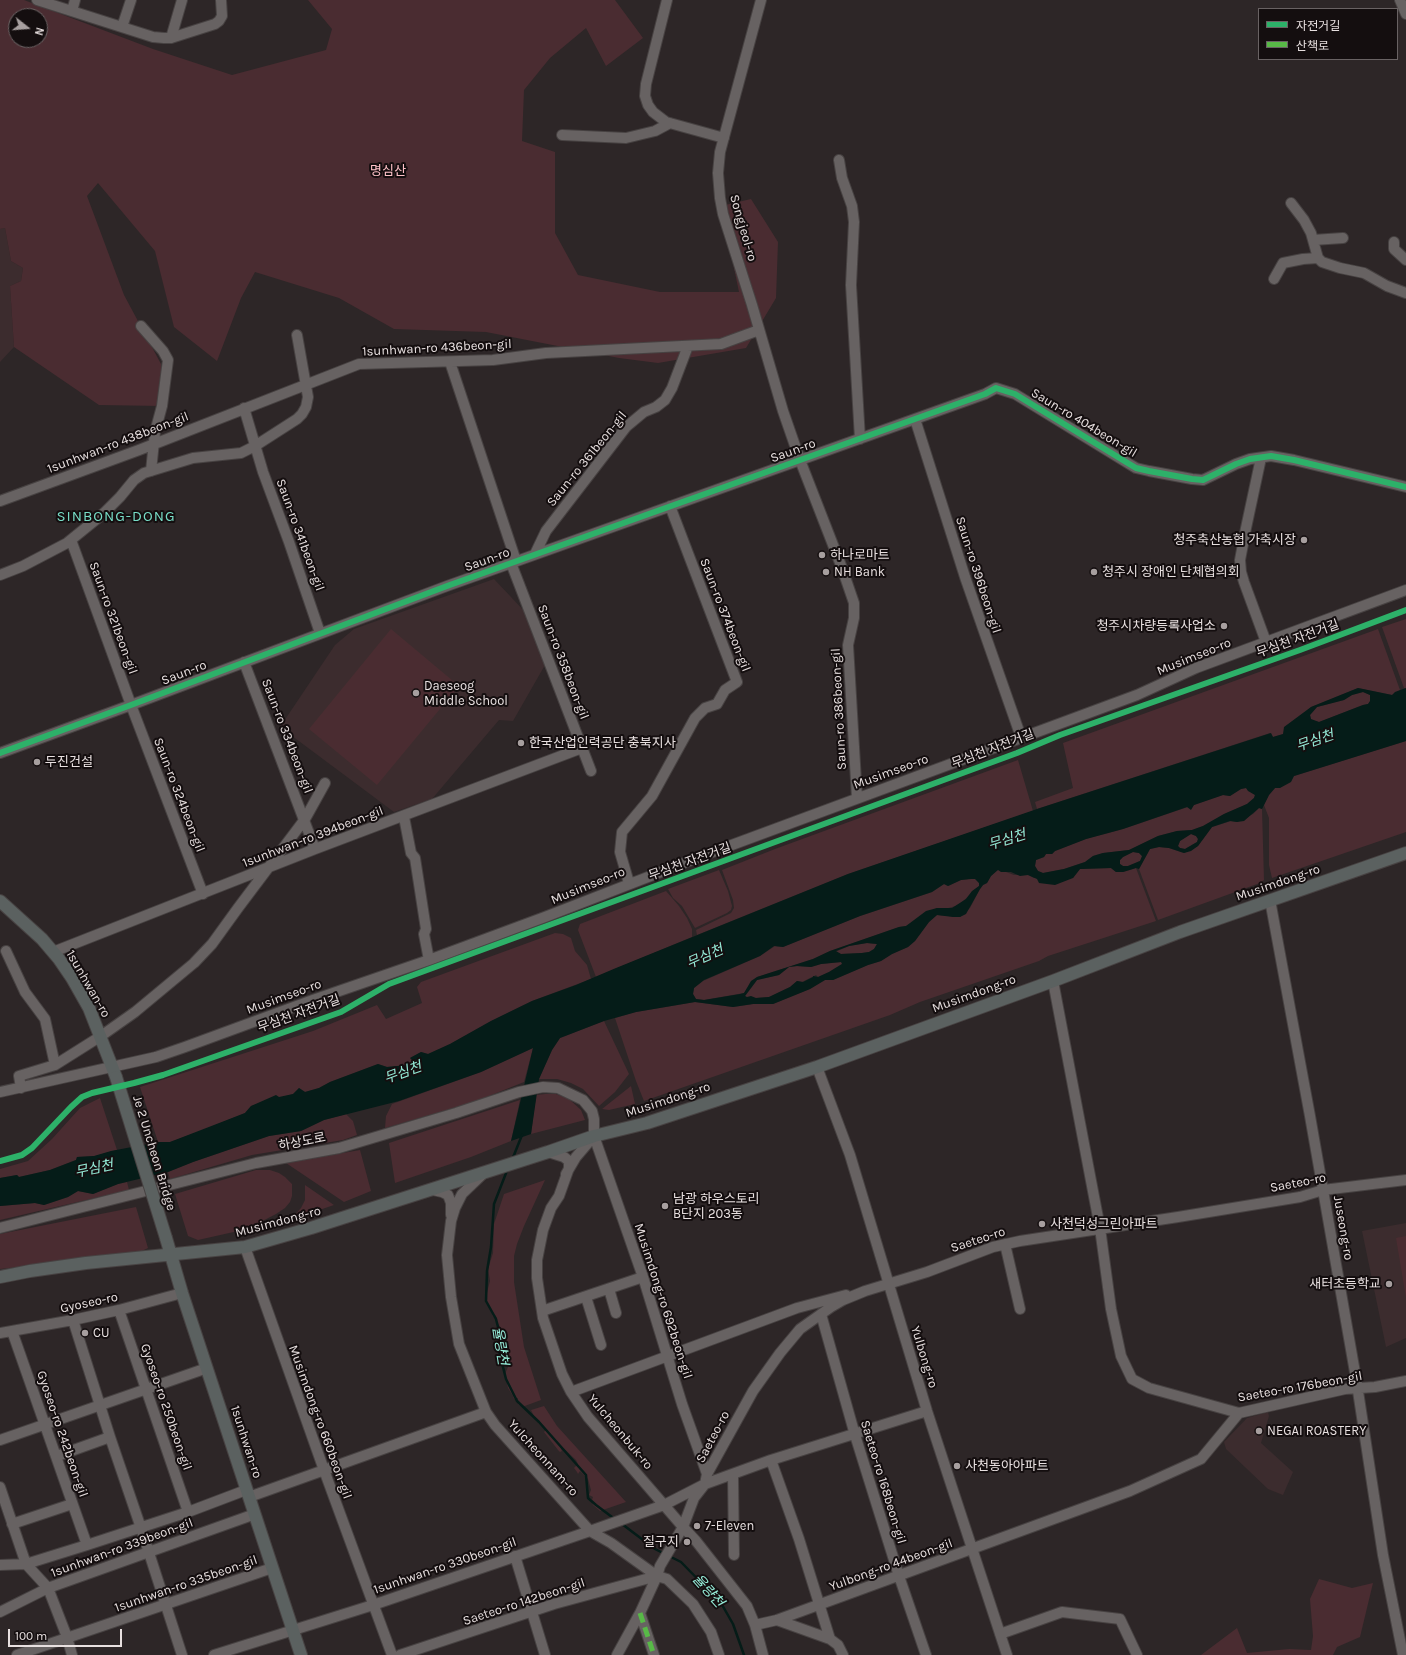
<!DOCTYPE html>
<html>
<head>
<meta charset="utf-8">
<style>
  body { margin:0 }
  #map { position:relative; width:1406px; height:1655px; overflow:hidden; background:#2d2627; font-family:Karla,"Noto Sans KR",sans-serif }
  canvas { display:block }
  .legend { position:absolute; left:1258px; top:8px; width:140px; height:52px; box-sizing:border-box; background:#140e0f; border:1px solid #696263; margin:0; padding:5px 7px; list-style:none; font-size:12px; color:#e8e0e0 }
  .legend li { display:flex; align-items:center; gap:8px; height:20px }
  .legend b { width:20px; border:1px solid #696263 }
  .north { position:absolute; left:8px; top:8px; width:40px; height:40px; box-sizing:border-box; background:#140e0f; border:1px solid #696263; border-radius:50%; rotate:107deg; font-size:11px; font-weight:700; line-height:16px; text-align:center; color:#e8e0e0 }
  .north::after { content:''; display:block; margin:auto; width:14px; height:18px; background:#a79f9f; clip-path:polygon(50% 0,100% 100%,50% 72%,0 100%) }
  .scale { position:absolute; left:8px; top:1629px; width:114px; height:18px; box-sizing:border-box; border:2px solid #e8e0e0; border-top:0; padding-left:5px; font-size:12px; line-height:14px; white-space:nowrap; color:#e8e0e0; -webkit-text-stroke:3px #140e0f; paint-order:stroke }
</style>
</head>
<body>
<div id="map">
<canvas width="1406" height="1655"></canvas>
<ul class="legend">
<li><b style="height:5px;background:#2db169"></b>자전거길</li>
<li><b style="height:5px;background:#58b947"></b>산책로</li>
</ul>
<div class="north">N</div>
<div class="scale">100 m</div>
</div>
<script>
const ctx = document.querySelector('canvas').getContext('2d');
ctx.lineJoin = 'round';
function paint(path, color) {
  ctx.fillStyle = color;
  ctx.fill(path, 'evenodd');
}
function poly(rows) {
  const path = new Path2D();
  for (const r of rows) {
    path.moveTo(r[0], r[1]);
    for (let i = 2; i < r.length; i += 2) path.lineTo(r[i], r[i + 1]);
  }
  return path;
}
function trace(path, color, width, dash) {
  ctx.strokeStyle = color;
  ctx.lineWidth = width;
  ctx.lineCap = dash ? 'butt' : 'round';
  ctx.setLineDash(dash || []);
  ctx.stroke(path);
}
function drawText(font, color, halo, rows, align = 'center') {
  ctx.font = font + ' Karla,"Noto Sans KR",sans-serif';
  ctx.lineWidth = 4;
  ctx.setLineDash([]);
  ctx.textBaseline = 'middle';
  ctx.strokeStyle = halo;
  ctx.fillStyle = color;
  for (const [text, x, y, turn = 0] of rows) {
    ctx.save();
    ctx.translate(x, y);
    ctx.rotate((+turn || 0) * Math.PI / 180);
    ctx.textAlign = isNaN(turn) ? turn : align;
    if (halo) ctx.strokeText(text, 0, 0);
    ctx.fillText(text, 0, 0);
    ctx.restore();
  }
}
const built = poly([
  [5,228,11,261,23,268,21,281,10,286,14,347,0,362,0,229],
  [494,579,527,614,545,665,513,721,499,720,432,799,394,812,280,727,335,645,354,629],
  [1406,1223,1406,1338,1386,1347,1362,1231],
  [1268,1412,1269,1416,1261,1443,1293,1472,1283,1495,1268,1489,1226,1449,1224,1442,1247,1418]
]);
const green = poly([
  [0,0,24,0,153,49,232,75,326,50,332,29,308,0,615,0,643,38,606,66,586,28,550,58,524,90,522,141,555,152,555,233,578,275,660,292,739,292,721,206,751,199,778,242,776,298,746,348,658,363,619,358,486,332,394,329,339,298,255,272,241,298,217,361,174,327,155,251,98,183,87,196,124,295,161,364,162,406,99,405,14,347,10,286,21,281,23,268,11,261,5,228,0,229],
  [16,16,40,16,40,40,16,40],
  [1406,619,1406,688,1404,688,1382,627],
  [391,629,459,686,377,785,309,729],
  [1378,629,1400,690,1392,695,1358,688,1311,707,1284,734,1273,737,1270,733,1037,809,1035,802,1073,788,1063,743],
  [1363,692,1370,695,1370,702,1368,704,1363,705,1319,722,1311,720,1310,715,1317,707,1344,700,1352,695],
  [1406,741,1406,832,1272,878,1269,865,1269,818,1264,805,1269,795,1275,788,1294,776],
  [1018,760,1033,811,848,874,697,935,696,930,731,913,734,908,733,900,722,870,775,849],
  [1246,788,1255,795,1254,798,1247,804,1224,814,1203,826,1192,830,1177,831,1158,836,1129,850,1103,853,1093,856,1085,862,1064,869,1043,873,1038,871,1035,866,1036,860,1044,857,1046,854,1052,854,1055,851,1086,839,1123,829,1223,795,1230,796,1241,789],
  [1259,808,1262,809,1264,880,1260,883,1158,920,1139,869,1150,849,1159,847,1169,848,1184,853,1198,846,1212,827,1231,821,1237,822,1253,814],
  [1191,834,1196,836,1198,839,1197,842,1185,849,1180,848,1178,846,1180,841],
  [1133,852,1139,853,1143,857,1140,861,1128,866,1123,866,1120,864,1120,860,1123,857],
  [1111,868,1116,872,1123,872,1136,868,1156,921,1048,956,1039,961,920,1002,890,1015,644,1101,636,1081,615,1018,636,1012,695,1002,733,1007,753,1004,773,1004,810,989,825,980,833,980,868,965,881,961,892,954,908,947,915,941,929,922,937,915,960,917,970,908,980,889,983,885,987,883,991,876,998,869,1014,875,1028,875,1034,878,1073,878,1080,869],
  [719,870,728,891,732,906,731,910,727,913,695,928,682,906,673,898,668,889],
  [975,878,979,883,979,886,959,905,945,909,937,908,906,926,899,927,830,951,813,959,757,977,744,993,704,1000,696,999,693,994,694,988,703,981,760,956,775,946,783,947,860,916,932,892,944,884,948,886,961,880],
  [666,891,679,906,687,918,692,929,692,937,596,977,578,930,580,924],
  [555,933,563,934,571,938,575,951,587,965,591,979,532,1001,491,1021,450,1044,428,1054,421,1052,410,1058,414,1061,408,1065,387,1067,378,1064,330,1082,319,1088,305,1092,299,1088,293,1094,251,1106,245,1113,204,1130,170,1142,158,1142,140,1087,313,1031,377,1005,386,1019,422,1003,417,987,421,982],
  [867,943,877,944,874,949,869,952,862,953,841,954,835,952,849,946],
  [842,962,842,964,829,972,818,977,816,975,802,982,797,981,790,987,769,997,756,998,747,998,745,996,757,980,779,975,789,967,797,966,811,967,821,964],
  [604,1021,629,1074,615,1092,599,1106,583,1089,571,1083,557,1079,539,1079,552,1050,560,1038],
  [533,1048,524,1082,474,1102,385,1128,386,1116,392,1104,481,1072],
  [631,1086,635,1104,609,1110,602,1109],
  [545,1094,556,1094,569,1099,581,1110,585,1120,531,1134,536,1095],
  [100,1098,117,1150,95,1156,77,1157,76,1160,50,1170,19,1177,17,1175,0,1178,0,1169,28,1161,52,1139,80,1108],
  [520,1100,511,1141,471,1157,395,1183,389,1143],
  [346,1114,353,1121,357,1135,343,1140,252,1155,170,1179,168,1172,193,1162,269,1136,301,1131,324,1120],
  [360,1150,371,1191,344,1202,286,1163],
  [256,1170,270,1170,279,1173,285,1177,292,1184,292,1196,290,1202,285,1208,276,1214,247,1229,198,1240,188,1236,175,1194],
  [545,1180,524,1226,517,1244,514,1256,514,1282,524,1347,541,1400,522,1407,518,1404,518,1398,514,1399,513,1396,508,1388,505,1374,508,1367,507,1364,503,1362,499,1349,499,1347,502,1347,505,1351,502,1334,500,1332,500,1327,496,1320,497,1318,495,1315,493,1317,491,1310,485,1300,490,1281,488,1269,493,1253,494,1224,504,1194],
  [127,1182,129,1190,0,1220,0,1206,35,1203,44,1205,68,1197,78,1191,93,1194,118,1184],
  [305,1185,334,1205,290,1220,301,1208,305,1200],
  [136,1207,148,1248,142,1251,94,1259,0,1269,0,1234],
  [1406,1236,1406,1298,1396,1238],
  [544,1406,557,1426,626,1502,600,1511,593,1505,590,1497,592,1500,593,1497,589,1495,591,1490,588,1479,580,1471,578,1474,577,1472,574,1468,578,1464,576,1460,559,1444,562,1451,560,1452,558,1450,544,1432,545,1431,548,1431,534,1416,531,1410],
  [1319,1579,1352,1588,1373,1583,1360,1637,1337,1647,1333,1655,1201,1655,1237,1628,1247,1653,1289,1649,1311,1650,1313,1636,1310,1599]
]);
const water = poly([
  [1358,688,1392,695,1395,692,1406,688,1406,741,1294,776,1291,782,1280,788,1275,788,1269,795,1262,809,1259,808,1244,821,1237,822,1230,821,1212,827,1198,846,1191,851,1184,853,1169,848,1159,847,1150,849,1139,869,1136,868,1123,872,1116,872,1111,868,1080,869,1073,878,1055,885,1039,883,1037,879,1028,875,1020,876,1011,872,1001,872,998,870,991,876,987,883,983,885,980,889,966,914,960,917,953,917,937,915,929,922,915,941,908,947,892,954,881,961,868,965,833,980,825,980,810,989,773,1004,753,1004,733,1007,695,1002,636,1012,604,1021,560,1038,552,1050,539,1079,531,1134,511,1141,533,1048,481,1072,399,1101,324,1120,301,1131,269,1136,193,1162,168,1172,118,1184,93,1194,78,1191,68,1197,44,1205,35,1203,0,1206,0,1178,17,1175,19,1177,50,1170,76,1160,77,1157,94,1156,111,1151,158,1142,170,1142,245,1113,251,1106,276,1095,279,1097,293,1094,299,1088,305,1092,319,1088,330,1082,378,1064,387,1067,408,1065,413,1061,410,1058,421,1052,428,1054,450,1044,491,1021,532,1001,576,985,616,968,848,874,1037,809,1271,733,1273,737,1283,734,1284,727,1311,707],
  [1363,692,1370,695,1370,701,1368,704,1363,705,1319,722,1311,719,1310,715,1317,707,1344,700,1352,695],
  [1246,788,1248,791,1255,795,1254,798,1247,804,1224,814,1203,826,1192,830,1177,831,1158,836,1129,850,1103,853,1093,856,1085,862,1064,869,1043,873,1038,871,1035,866,1036,860,1044,857,1046,854,1052,854,1055,851,1086,839,1123,829,1187,807,1191,810,1194,805,1223,795,1230,796,1241,789],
  [1191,834,1196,836,1198,839,1197,842,1185,849,1180,848,1178,846,1180,841],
  [1133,852,1139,853,1142,856,1140,861,1128,866,1123,866,1120,864,1120,860,1123,857],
  [971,879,975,879,979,883,979,886,972,891,966,899,952,908,937,908,926,911,906,926,899,927,830,951,813,959,757,977,751,981,744,993,740,994,704,1000,696,999,693,994,694,988,704,980,760,956,774,946,783,947,860,916,932,892,944,884,948,886,961,880],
  [867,943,877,944,874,949,869,952,862,953,841,954,836,951,849,946],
  [841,962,842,964,829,972,818,977,813,976,813,977,803,982,797,981,790,987,769,997,756,998,751,996,747,997,745,996,757,980,779,975,789,967,797,966,811,967,821,964]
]);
const stream = poly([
  [512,1160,522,1135],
  [508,1168,494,1204,491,1247,487,1271,486,1301,496,1319,501,1339,499,1351,506,1379,517,1401,539,1422,586,1475,588,1498,596,1505,616,1520],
  [622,1524,655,1549,665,1554],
  [669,1556,681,1562,721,1603,733,1624,744,1655]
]);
const minor = poly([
  [37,0,153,37,164,38,171,38,215,24,219,21,222,16,221,0],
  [667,0,646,84,645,96,648,105,653,112,666,122,724,138],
  [761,0,720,152,718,173,720,198,723,214,752,305,783,411,800,460,842,568,854,603,854,618,848,645,857,798],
  [1400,0,1406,14],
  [72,11,75,0],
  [122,27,131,0],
  [171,38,182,0],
  [562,135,626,138,655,131,670,123],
  [839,160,842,178,852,206,854,222,851,285,860,439],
  [1291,203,1304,220,1311,233,1318,258,1322,262,1340,268,1364,273,1387,286,1406,293],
  [1313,240,1343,238],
  [1394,242,1394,249,1406,260],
  [1274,279,1283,263,1303,259,1318,258],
  [141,326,163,351,168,360,162,406,155,432,151,471],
  [450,362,516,561],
  [244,408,263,472,289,542,320,633],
  [915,419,965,577,1021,737],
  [1261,458,1246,528,1240,560,1241,572,1244,582,1266,642],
  [0,501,139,450,359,364,493,360,546,353,721,344,759,330],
  [71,540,131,705,203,894],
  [535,554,546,531,626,427,644,412,656,407,665,400,672,388,688,346],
  [511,563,591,771],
  [0,575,23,566,67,543,104,513,120,497,134,480,144,473,193,458,241,453,255,446,297,419,302,414,306,407,308,397,297,335],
  [244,662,315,849],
  [0,753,131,705,447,586,985,394,996,388,1015,394,1126,462,1136,468,1149,471,1192,479,1203,480,1236,464,1250,459,1271,456,1294,460,1406,487],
  [404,817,411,853,415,858,426,929,424,934,429,960],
  [629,883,620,852,622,832,652,796,695,718,705,708,717,704,725,690,737,682,670,506],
  [1270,900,1310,1116,1356,1378,1383,1555,1403,1655],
  [6,951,25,992,45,1019,55,1065],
  [53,952,315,849,582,748],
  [1053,981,1100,1228,1111,1309,1121,1356,1132,1379,1149,1388,1239,1413,1345,1389,1375,1387,1406,1381],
  [817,1067,850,1155,927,1411,1007,1655],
  [21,1088,19,1076,55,1065,101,1036,135,1012,194,963,212,944,238,908,305,819,325,783],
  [0,1092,156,1057,185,1047,313,1000,429,960,545,917,702,856,1137,695,1196,668,1406,590],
  [594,1136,643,1277,682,1404,707,1474],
  [548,1152,564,1157,569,1161,569,1168,559,1196,551,1208,543,1230,537,1260,537,1278,543,1318,562,1374,571,1392,588,1417,683,1527,696,1541,747,1606,755,1625,763,1655],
  [484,1173,462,1194,455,1208,451,1221,447,1255,451,1297,459,1344,486,1412,495,1425,590,1531,611,1543,657,1576,667,1579,693,1604,711,1632,719,1655],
  [433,1190,442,1192,448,1195,451,1203,451,1215],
  [0,1228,256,1163,339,1148,456,1113,519,1092,543,1087,558,1088,583,1100,592,1111,594,1119,594,1136,576,1157,566,1174],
  [1005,1244,1020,1309],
  [245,1247,324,1470,392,1655],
  [609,1289,616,1313],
  [586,1297,601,1345],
  [119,1310,188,1512],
  [542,1311,643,1277],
  [821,1314,855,1435,899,1576,926,1655],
  [73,1320,110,1437,141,1528,182,1655],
  [12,1331,87,1545],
  [0,1333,73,1320,119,1310,182,1293],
  [571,1392,797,1308,846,1295],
  [0,1440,207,1368],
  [57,1456,110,1437],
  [771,1460,799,1539,830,1639,838,1645,843,1655],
  [733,1474,734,1555],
  [0,1487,26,1564,48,1588,67,1637,72,1655],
  [249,1497,486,1412],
  [12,1524,72,1504],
  [515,1556,545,1655],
  [0,1565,26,1564,87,1545,188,1512,246,1490],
  [0,1612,48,1588,255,1514],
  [640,1613,654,1655],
  [777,1620,830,1639],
  [755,1625,777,1620,1130,1491,1201,1459,1239,1413],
  [1000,1634,1062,1612,1120,1619,1137,1655],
  [17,1655,272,1568],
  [214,1655,373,1605,590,1531,664,1505,705,1484,771,1460,927,1411],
  [400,1655,554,1604,657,1576],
  [617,1655,640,1613,657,1576,660,1566,683,1527,694,1498,705,1484,707,1474,753,1391,780,1353,800,1329,831,1307,843,1300,865,1291,927,1272,993,1247,1020,1241,1178,1217,1300,1197,1323,1190,1406,1180]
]);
const major = poly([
  [0,901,42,939,59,959,72,978,89,1008,116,1077],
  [166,1238,182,1293,301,1655],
  [0,1277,30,1271,86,1263,245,1247,311,1228,548,1152,594,1136,647,1123,817,1067,1053,981,1180,932,1406,853]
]);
const majorBridge = poly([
  [116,1077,166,1238]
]);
const quiet = poly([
  [640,1613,654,1655]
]);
const cycleway = poly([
  [0,753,131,705,447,586,985,394,996,388,1015,394,1126,462,1136,468,1149,471,1192,479,1203,480,1236,464,1250,459,1271,456,1294,460,1406,487],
  [0,1161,22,1155,32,1148,71,1107,82,1097,92,1093,134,1083,163,1075,341,1012,389,984,1017,753,1060,735,1300,650,1406,610]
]);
const markers = [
  [1304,540,4,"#a79f9f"],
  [822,555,4,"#a79f9f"],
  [826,572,4,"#a79f9f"],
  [1094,572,4,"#a79f9f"],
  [1224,626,4,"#a79f9f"],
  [416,693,4,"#a79f9f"],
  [521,743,4,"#a79f9f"],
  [37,762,4,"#a79f9f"],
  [665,1206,4,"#a79f9f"],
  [1042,1224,4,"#a79f9f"],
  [1389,1284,4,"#a79f9f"],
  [85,1333,4,"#a79f9f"],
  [1259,1431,4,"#a79f9f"],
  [957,1466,4,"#a79f9f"],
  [697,1526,4,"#a79f9f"],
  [687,1542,4,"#a79f9f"]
];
const parkNames = [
  ["명심산",388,171]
];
const streetNames = [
  ["Songjeol-ro",743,228,74],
  ["1sunhwan-ro 436beon-gil",437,348,-3],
  ["Saun-ro 404beon-gil",1084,423,31],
  ["1sunhwan-ro 438beon-gil",118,443,-21],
  ["Saun-ro",793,451,-20],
  ["Saun-ro 361beon-gil",587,459,-51],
  ["Saun-ro 341beon-gil",300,535,70],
  ["Saun-ro",487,560,-20],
  ["Saun-ro 396beon-gil",978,575,72],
  ["Saun-ro 374beon-gil",725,615,69],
  ["Saun-ro 321beon-gil",113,618,70],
  ["무심천 자전거길",1298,639,-20],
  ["Musimseo-ro",1194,657,-22],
  ["Saun-ro 358beon-gil",563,662,69],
  ["Saun-ro",184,673,-21],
  ["Saun-ro 386beon-gil",839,709,-93],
  ["Saun-ro 334beon-gil",287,736,69],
  ["무심천 자전거길",993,749,-21],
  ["Musimseo-ro",891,772,-20],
  ["Saun-ro 324beon-gil",179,795,69],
  ["1sunhwan-ro 394beon-gil",313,837,-21],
  ["무심천 자전거길",690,862,-20],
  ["Musimdong-ro",1278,883,-19],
  ["Musimseo-ro",588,886,-22],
  ["1sunhwan-ro",88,984,60],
  ["Musimdong-ro",974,994,-20],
  ["Musimseo-ro",284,997,-20],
  ["무심천 자전거길",299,1014,-20],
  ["Musimdong-ro",668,1100,-18],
  ["하상도로",302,1142,-11],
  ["Je 2 Uncheon Bridge",154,1153,73],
  ["Saeteo-ro",1298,1183,-11],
  ["Musimdong-ro",278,1222,-15],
  ["Juseong-ro",1343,1228,80],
  ["Saeteo-ro",978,1240,-18],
  ["Musimdong-ro 692beon-gil",663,1301,72],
  ["Gyoseo-ro",89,1303,-12],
  ["Yulbong-ro",924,1357,73],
  ["Saeteo-ro 176beon-gil",1300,1387,-10],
  ["Gyoseo-ro 250beon-gil",166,1407,71],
  ["Musimdong-ro 660beon-gil",320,1422,70],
  ["Yulcheonbuk-ro",620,1432,50],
  ["Gyoseo-ro 242beon-gil",62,1434,71],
  ["Saeteo-ro",713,1437,-62],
  ["1sunhwan-ro",246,1442,72],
  ["Yulcheonnam-ro",543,1458,48],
  ["Saeteo-ro 168beon-gil",883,1482,73],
  ["1sunhwan-ro 339beon-gil",122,1548,-20],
  ["Yulbong-ro 44beon-gil",891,1565,-20],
  ["1sunhwan-ro 330beon-gil",445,1566,-19],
  ["1sunhwan-ro 335beon-gil",186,1584,-19],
  ["Saeteo-ro 142beon-gil",524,1602,-18]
];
const poiNames = [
  ["청주축산농협 가축시장",1296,540,"right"],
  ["하나로마트",830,555],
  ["NH Bank",834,572],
  ["청주시 장애인 단체협의회",1102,572],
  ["청주시차량등록사업소",1216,626,"right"],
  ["Daeseog",424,686],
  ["Middle School",424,701],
  ["한국산업인력공단 충북지사",529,743],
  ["두진건설",45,762],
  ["남광 하우스토리",673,1199],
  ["B단지 203동",673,1214],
  ["사천덕성그린아파트",1050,1224],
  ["새터초등학교",1381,1284,"right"],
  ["CU",93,1333],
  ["NEGAI ROASTERY",1267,1431],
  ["사천동아아파트",965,1466],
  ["7-Eleven",705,1526],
  ["질구지",679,1542,"right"]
];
const waterNames = [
  ["무심천",1315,741,-19],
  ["무심천",1007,840,-17],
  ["무심천",705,957,-24],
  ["무심천",403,1073,-20],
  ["무심천",94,1169,-12],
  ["율량천",500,1346,81],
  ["율량천",708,1591,48]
];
const quarterNames = [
  ["SINBONG-DONG",116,517]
];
paint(built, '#3c2c2e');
paint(green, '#4a2c31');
paint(water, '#051c18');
trace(stream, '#051c18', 2.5);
trace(minor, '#474242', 12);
trace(major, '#474242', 14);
trace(minor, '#676262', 10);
trace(major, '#5b6160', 12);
trace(majorBridge, '#474242', 14, []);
trace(majorBridge, '#5b6160', 12);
trace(quiet, '#58b947', 5, [10, 5]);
trace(cycleway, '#2db169', 6);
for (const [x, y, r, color] of markers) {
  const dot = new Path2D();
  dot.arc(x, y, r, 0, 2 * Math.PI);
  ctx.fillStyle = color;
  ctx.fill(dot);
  trace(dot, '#140e0f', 1.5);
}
drawText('13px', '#fdc0c7', '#140e0f', parkNames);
drawText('13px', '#e8e0e0', '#140e0f', streetNames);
drawText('13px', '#e8e0e0', '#140e0f', poiNames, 'left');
drawText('italic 14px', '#95ecd8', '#140e0f', waterNames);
ctx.letterSpacing = '1px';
drawText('15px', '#78ddc7', '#140e0f', quarterNames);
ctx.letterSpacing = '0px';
</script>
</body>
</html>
